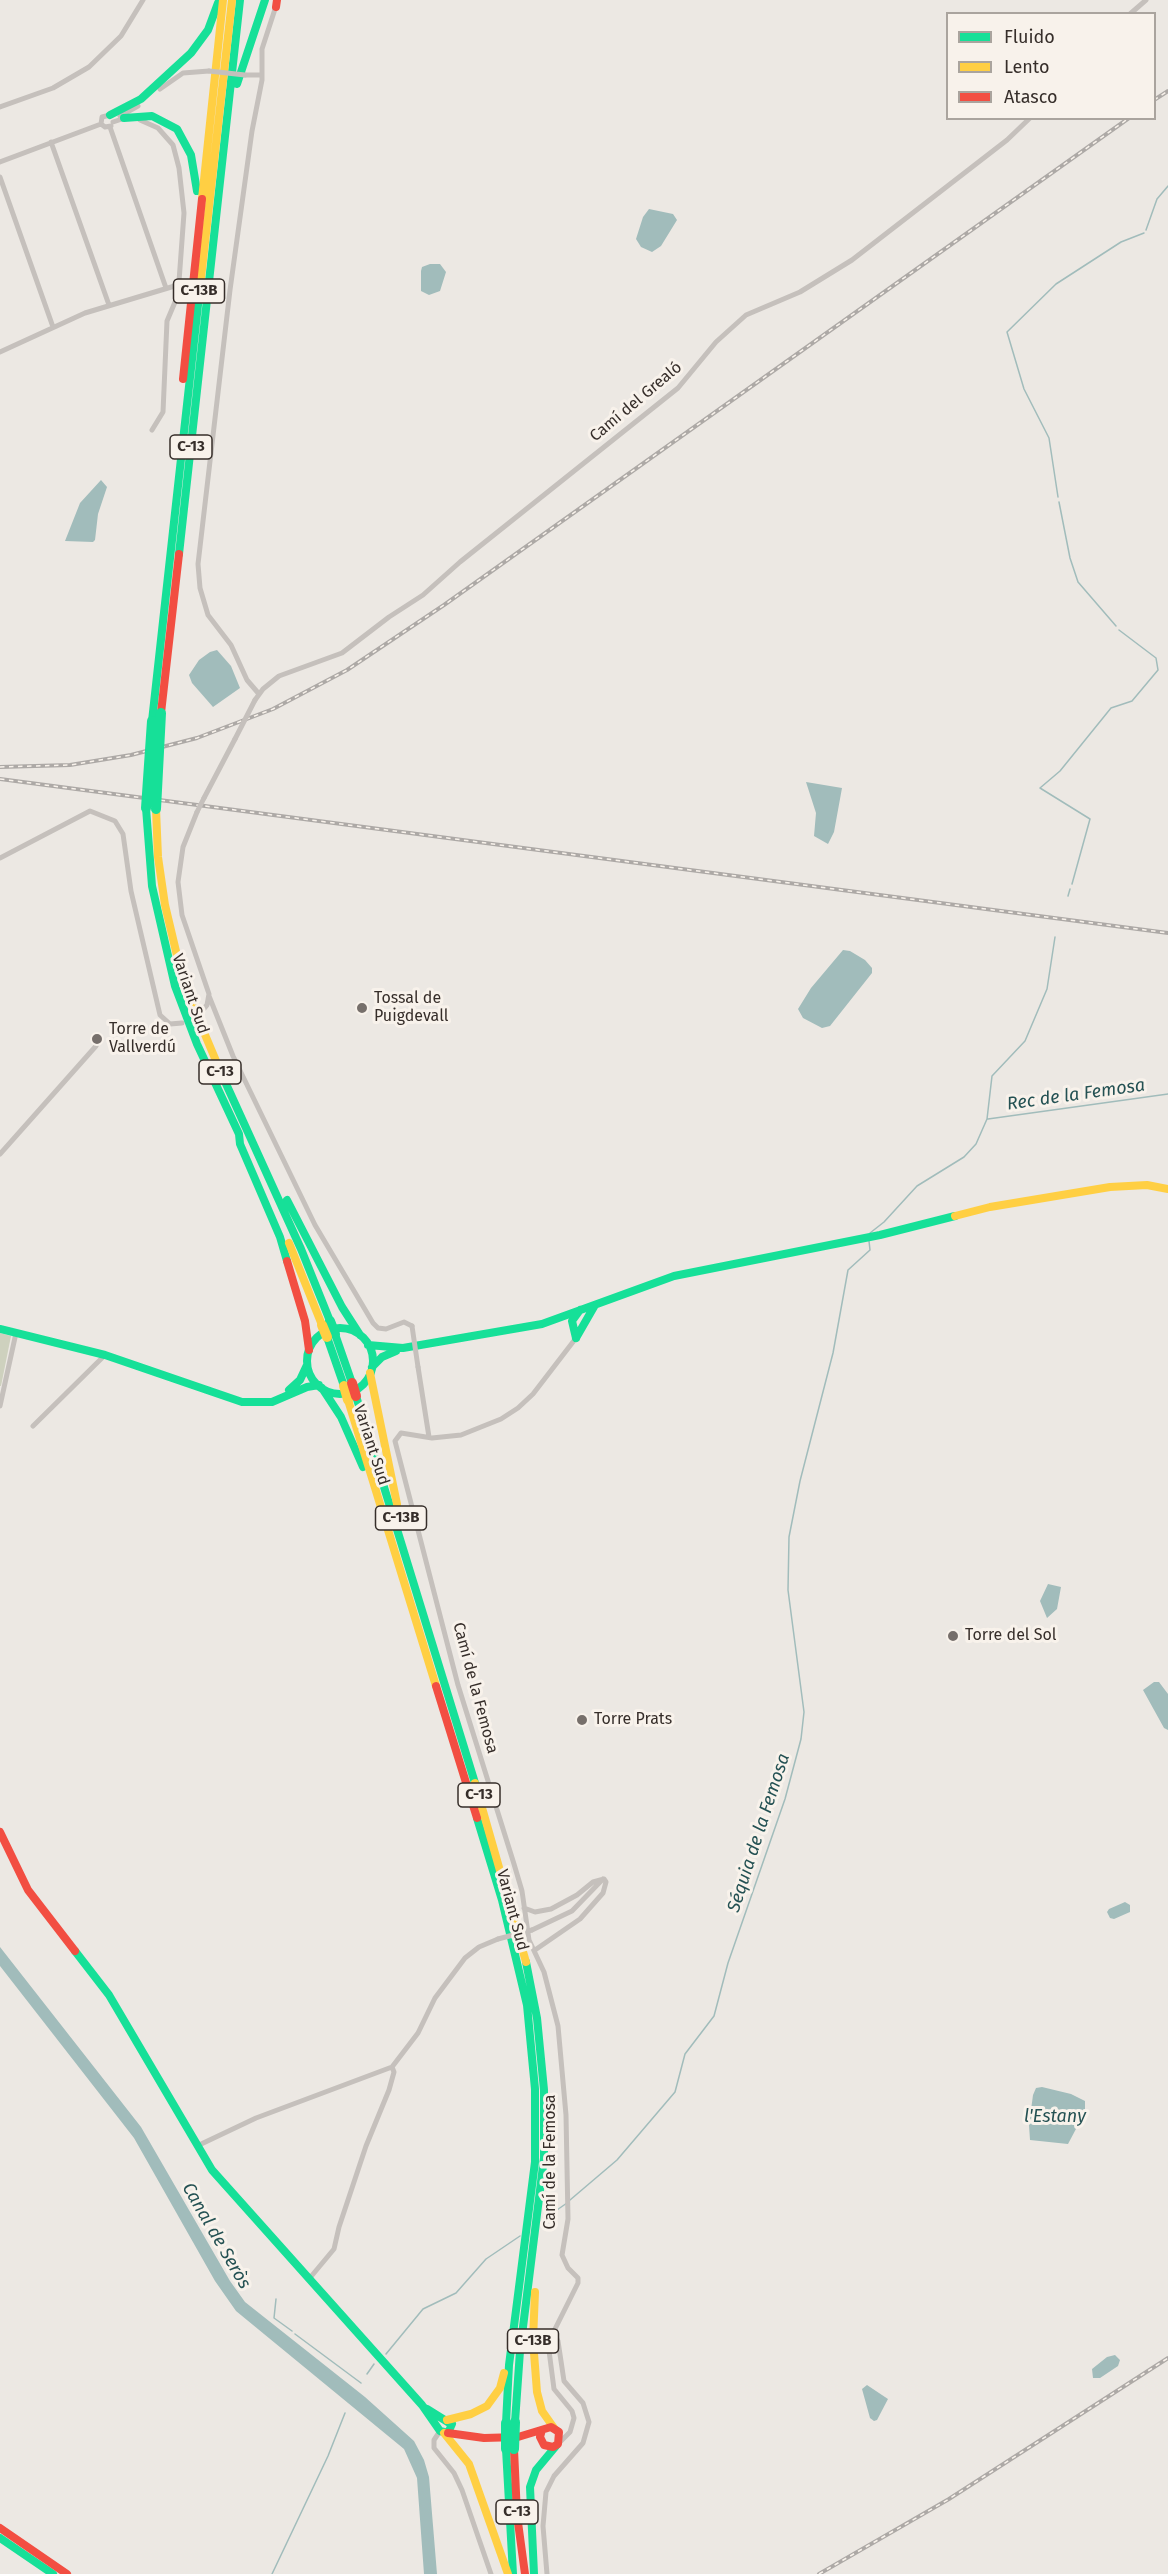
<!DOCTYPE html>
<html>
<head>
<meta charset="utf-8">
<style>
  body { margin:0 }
  #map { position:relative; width:1168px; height:2574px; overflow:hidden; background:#ece8e3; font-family:"Fira Sans",sans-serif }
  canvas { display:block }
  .legend { position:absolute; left:946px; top:12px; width:210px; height:108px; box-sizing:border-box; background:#f8f2eb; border:2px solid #aaa49e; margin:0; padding:8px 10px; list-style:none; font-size:18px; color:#362e2a }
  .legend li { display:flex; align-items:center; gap:12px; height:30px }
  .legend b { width:30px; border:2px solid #aaa49e }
</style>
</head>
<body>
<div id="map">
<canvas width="1168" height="2574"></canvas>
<ul class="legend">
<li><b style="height:8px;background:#16e098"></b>Fluido</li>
<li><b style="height:8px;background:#ffcf43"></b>Lento</li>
<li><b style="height:8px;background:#f24e42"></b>Atasco</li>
</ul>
</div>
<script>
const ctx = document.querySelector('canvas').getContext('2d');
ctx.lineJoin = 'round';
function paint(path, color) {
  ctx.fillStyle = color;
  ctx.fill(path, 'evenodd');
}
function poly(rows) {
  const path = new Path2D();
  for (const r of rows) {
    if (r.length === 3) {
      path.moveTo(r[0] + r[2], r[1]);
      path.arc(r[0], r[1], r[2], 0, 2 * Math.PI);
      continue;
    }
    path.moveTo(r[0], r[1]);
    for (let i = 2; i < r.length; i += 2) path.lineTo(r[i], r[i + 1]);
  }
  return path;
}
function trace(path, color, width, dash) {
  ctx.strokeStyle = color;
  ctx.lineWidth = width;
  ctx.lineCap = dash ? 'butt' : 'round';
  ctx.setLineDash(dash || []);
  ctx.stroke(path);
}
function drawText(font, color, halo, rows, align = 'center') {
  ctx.font = font + ' "Fira Sans",sans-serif';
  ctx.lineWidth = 6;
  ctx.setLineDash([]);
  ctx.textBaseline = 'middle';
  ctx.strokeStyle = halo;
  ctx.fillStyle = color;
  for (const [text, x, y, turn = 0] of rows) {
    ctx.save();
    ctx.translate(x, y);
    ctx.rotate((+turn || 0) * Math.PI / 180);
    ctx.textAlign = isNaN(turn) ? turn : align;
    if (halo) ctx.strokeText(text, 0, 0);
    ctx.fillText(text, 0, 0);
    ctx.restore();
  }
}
const green = poly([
  [0,1333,11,1336,1,1386,0,1386]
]);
const water = poly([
  [649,209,673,214,677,220,661,246,652,252,641,247,636,239,643,217],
  [430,264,440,264,446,272,440,291,429,295,421,291,421,271,422,267],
  [101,480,107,487,98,514,95,540,93,542,65,541,80,503],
  [217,650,231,666,240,688,213,707,192,683,189,675,199,660,210,652],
  [806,782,842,788,834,832,828,844,814,836,816,813],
  [843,950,850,951,865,960,872,968,872,973,830,1026,822,1028,803,1018,798,1009,811,988],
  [1048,1584,1061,1587,1057,1609,1047,1618,1040,1601],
  [1154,1682,1159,1682,1168,1694,1168,1730,1164,1728,1143,1690],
  [1125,1902,1130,1905,1130,1912,1114,1919,1110,1918,1107,1912,1109,1909],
  [0,1947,141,2127,230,2281,245,2302,365,2397,414,2441,424,2460,429,2477,437,2574,424,2574,417,2478,404,2449,236,2311,215,2281,134,2138,0,1966],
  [1042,2087,1071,2094,1085,2101,1085,2112,1068,2144,1030,2140,1029,2125,1033,2095,1036,2088],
  [1115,2355,1120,2360,1118,2366,1100,2378,1093,2378,1092,2369,1107,2357],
  [867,2385,888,2399,877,2420,874,2421,870,2418,862,2389]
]);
const stream = poly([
  [1146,230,1157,199,1168,186],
  [1058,497,1049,438,1024,389,1007,332,1056,284,1121,242,1144,233],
  [1059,502,1070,558,1078,582,1116,626],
  [1072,884,1090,819,1040,788,1060,771,1111,708,1132,701,1158,670,1156,658,1119,630],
  [1068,896,1070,889],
  [988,1119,1168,1094],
  [870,1233,884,1222,917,1186,964,1157,976,1144,987,1119,992,1076,1025,1041,1047,989,1055,937],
  [570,2200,617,2160,675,2092,685,2054,714,2016,728,1963,785,1799,801,1739,804,1712,788,1590,789,1537,800,1481,833,1353,848,1270,870,1250,869,1241],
  [541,2221,567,2203],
  [276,2299,274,2318,292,2331],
  [295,2334,361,2383],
  [386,2354,423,2309,456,2293,486,2259,520,2236],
  [367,2374,374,2364],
  [272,2574,328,2456,345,2413]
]);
const street = poly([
  [1130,14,1146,0],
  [245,75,262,75],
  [160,89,183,73,209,71],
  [0,107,53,88,89,67,121,36,143,0],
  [120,116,138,106],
  [140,120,158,128,173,145,179,168,184,213,178,295,167,321,163,412,152,430],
  [113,122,125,118],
  [101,124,102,117,110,115],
  [110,127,166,288],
  [51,142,109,305],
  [0,162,101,124,105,127,111,126],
  [0,177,53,327],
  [0,352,85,313,178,285],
  [259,694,247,680,231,645,208,615,200,588,198,564,230,290,252,131,262,80,262,49,276,6],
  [255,700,263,689,279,676,342,653,389,617,423,595,460,562,678,388,716,342,746,315,800,292,852,260,1007,140,1030,118],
  [204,798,235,739],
  [197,812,183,847,178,882,182,915,209,994,207,1005,201,1012],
  [0,858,90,811,115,821,123,834,131,891,160,1015,170,1024,182,1023],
  [209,996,233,1056,315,1225,373,1323,378,1328,386,1329,404,1322,412,1326],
  [0,1154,96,1046],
  [418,1367,429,1437],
  [0,1406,16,1333],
  [33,1426,105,1355],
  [524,1908,535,1912,551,1909,577,1895,593,1882,604,1879,606,1882,603,1893,580,1919,535,1950],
  [532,1930,572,1911,603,1879],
  [197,2146,256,2118,392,2067,418,2033,435,1998,465,1958,479,1947,498,1939],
  [309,2279,334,2249,339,2227,366,2146,389,2090,394,2072,392,2067],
  [440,2431,434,2440,434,2448,454,2473,462,2490,491,2574],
  [558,2444,570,2432,574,2418,572,2411,554,2389,548,2343,578,2283,578,2278,568,2268,562,2255,568,2219,566,2115,558,2026,544,1972,529,1940,522,1891,514,1864,458,1685,395,1441,401,1433,432,1438,461,1435,501,1419,518,1408,533,1394,576,1338],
  [547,2574,543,2526,546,2492,554,2476,583,2443,589,2422,583,2403,564,2381,558,2341,553,2331]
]);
const fast = poly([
  [237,84,265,0],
  [110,115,141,99,191,53,208,30,218,3],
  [124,118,152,116,177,129,191,155,197,191],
  [179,554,240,0],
  [152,721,199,296],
  [146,808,152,886,175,986,197,1044,239,1134,240,1144,280,1237,287,1261],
  [222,1075,301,1249,330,1321],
  [287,1200,342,1307,360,1335],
  [340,1361,33],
  [0,1329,105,1355,242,1402,272,1402,307,1387,319,1385],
  [335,1334,352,1383],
  [327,1337,344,1386],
  [576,1338,595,1305],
  [576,1338,572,1321,580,1310],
  [368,1345,403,1348,542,1324,674,1276,880,1235,955,1216],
  [372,1367,382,1357,396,1351],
  [322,1388,341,1417,363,1467],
  [289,1390,300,1380,307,1365],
  [356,1396,475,1783],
  [477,1818,502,1900,527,2005,535,2089,535,2162,509,2365,506,2423],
  [75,1951,109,1995,212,2170,422,2405,440,2431,448,2433,452,2424],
  [427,2409,451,2424],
  [515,2422,520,2351,544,2158,544,2090,537,2018,526,1962],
  [506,2449,513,2574],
  [0,2538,53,2574],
  [534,2574,530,2487,536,2470,556,2446]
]);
const slow = poly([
  [202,199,223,0],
  [199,296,232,0],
  [156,809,158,857,165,905,184,985,222,1075],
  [955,1216,990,1207,1110,1187,1147,1185,1168,1189],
  [289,1243,322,1325],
  [370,1373,397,1504],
  [348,1400,436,1686],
  [475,1783,526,1962],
  [535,2292,533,2340,537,2392,542,2411,554,2428],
  [447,2420,471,2414,487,2406,500,2388,504,2373],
  [444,2433,469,2464,508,2574]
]);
const jam = poly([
  [276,7,277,0],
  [183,379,202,199],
  [161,713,179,554],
  [287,1261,305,1321,309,1350],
  [436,1686,477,1818],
  [0,1832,28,1890,75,1951],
  [448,2433,484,2438,518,2437,551,2427,559,2432,558,2444,553,2447,544,2445,540,2437,542,2430],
  [514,2449,517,2515,525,2574],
  [0,2528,67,2574]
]);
const rail = poly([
  [1154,100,1168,91],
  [0,767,70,765,131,755,197,738,273,709,347,670,444,605,1129,118],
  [0,779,1168,933],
  [819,2574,949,2499,1168,2358]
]);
const streetBridge = poly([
  [209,71,245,75],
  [235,739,255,700],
  [197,812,204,798],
  [412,1326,418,1367],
  [498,1939,532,1930]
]);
const fastBridge = poly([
  [146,808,152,721],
  [156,809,161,713],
  [330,1321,335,1334],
  [506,2423,506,2449],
  [514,2449,515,2422]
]);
const slowBridge = poly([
  [322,1325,327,1337],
  [344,1386,348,1400]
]);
const jamBridge = poly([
  [352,1383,356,1396]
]);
const markers = [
  [362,1008,6,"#766f6b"],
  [97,1039,6,"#766f6b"],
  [953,1636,6,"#766f6b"],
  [582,1720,6,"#766f6b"]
];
const shields = [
  [199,291,51],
  [191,447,42],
  [220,1072,42],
  [401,1518,51],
  [479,1795,42],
  [533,2341,51],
  [517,2512,42]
];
const shieldNames = [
  ["C-13B",199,291],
  ["C-13",191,447],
  ["C-13",220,1072],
  ["C-13B",401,1518],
  ["C-13",479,1795],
  ["C-13B",533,2341],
  ["C-13",517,2512]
];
const streetNames = [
  ["Camí del Grealó",636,402,-40],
  ["Variant Sud",190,994,71],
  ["Variant Sud",371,1445,72],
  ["Camí de la Femosa",475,1688,75],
  ["Variant Sud",512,1910,75],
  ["Camí de la Femosa",551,2162,-90]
];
const poiNames = [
  ["Tossal de",374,999],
  ["Puigdevall",374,1017],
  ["Torre de",109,1030],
  ["Vallverdú",109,1048],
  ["Torre del Sol",965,1636],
  ["Torre Prats",594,1720]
];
const waterNames = [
  ["Rec de la Femosa",1076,1095,-8],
  ["Séquia de la Femosa",759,1833,-72],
  ["l'Estany",1055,2117],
  ["Canal de Seròs",216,2236,60]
];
paint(green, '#ced1be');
paint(water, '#a1bcbb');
trace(stream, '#a1bcbb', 1.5);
trace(street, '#c5c0bc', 5);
trace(fast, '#16e098', 8);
trace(slow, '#ffcf43', 8);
trace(jam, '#f24e42', 8);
trace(rail, '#ada9a6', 4);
trace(rail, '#f8f2eb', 1.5, [4.5]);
trace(streetBridge, '#c5c0bc', 5);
trace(fastBridge, '#16e098', 10);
trace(slowBridge, '#ffcf43', 10);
trace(jamBridge, '#f24e42', 10);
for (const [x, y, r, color] of markers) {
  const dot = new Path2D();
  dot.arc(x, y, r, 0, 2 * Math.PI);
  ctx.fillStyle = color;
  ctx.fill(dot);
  trace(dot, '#f8f2eb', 2);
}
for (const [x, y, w] of shields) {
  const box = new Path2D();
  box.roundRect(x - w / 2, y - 12, w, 24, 4.5);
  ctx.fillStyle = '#f8f2eb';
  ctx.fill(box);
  trace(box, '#362e2a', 1.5);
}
drawText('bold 15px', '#362e2a', null, shieldNames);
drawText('16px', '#362e2a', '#f8f2eb', streetNames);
drawText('16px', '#362e2a', '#f8f2eb', poiNames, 'left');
drawText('italic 18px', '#245153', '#f8f2eb', waterNames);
</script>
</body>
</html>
